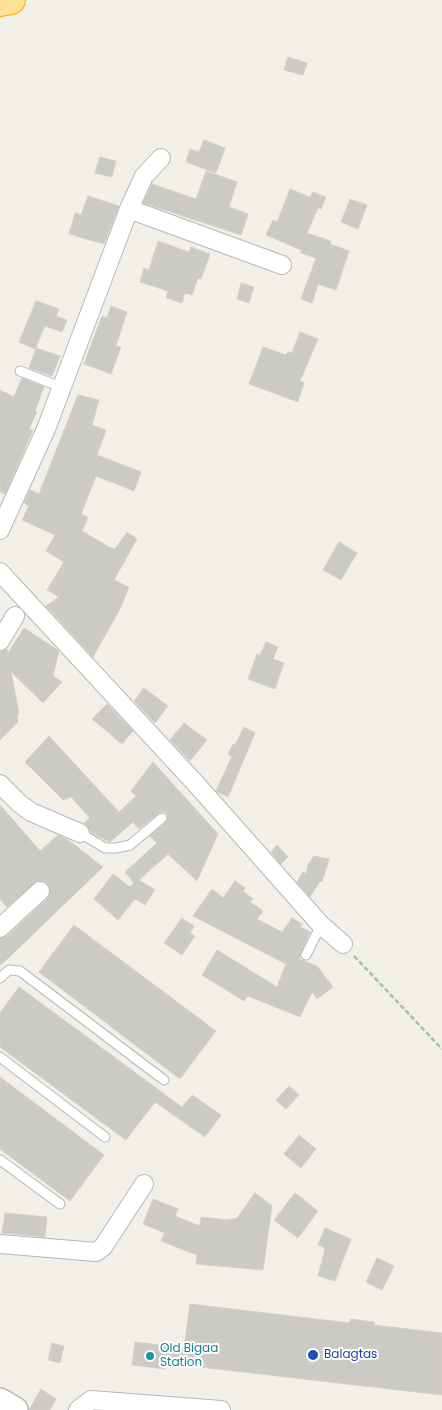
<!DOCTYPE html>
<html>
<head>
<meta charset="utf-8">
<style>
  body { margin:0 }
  canvas { display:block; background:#f1efe8 }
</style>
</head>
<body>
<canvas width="442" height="1410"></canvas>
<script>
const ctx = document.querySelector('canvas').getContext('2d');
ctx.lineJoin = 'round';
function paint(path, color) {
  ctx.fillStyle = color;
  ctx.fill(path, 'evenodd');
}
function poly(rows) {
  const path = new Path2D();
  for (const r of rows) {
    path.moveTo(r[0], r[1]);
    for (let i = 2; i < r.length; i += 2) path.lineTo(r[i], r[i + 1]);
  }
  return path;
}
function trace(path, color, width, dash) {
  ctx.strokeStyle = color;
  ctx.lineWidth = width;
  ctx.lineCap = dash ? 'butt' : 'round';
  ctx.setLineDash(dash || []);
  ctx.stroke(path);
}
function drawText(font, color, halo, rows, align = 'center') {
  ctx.font = font + ' Poppins,sans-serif';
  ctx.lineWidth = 4;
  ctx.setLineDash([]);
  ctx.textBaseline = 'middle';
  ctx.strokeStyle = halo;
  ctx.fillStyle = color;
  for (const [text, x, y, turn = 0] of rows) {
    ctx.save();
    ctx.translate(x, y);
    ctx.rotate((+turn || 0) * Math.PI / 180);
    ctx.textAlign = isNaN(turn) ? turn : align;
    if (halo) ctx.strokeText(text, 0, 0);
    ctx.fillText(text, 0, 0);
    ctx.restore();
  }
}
const building = poly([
  [288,57,307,63,303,75,284,70,288,57],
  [204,140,225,148,216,173,186,162,190,149,199,152,204,140],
  [100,157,116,161,112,177,95,173,100,157],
  [206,171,237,182,229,207,248,214,241,235,143,203,152,184,196,199,206,171],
  [290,189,310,197,313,192,326,197,321,209,318,208,307,233,331,241,330,244,349,251,336,290,318,284,312,303,301,299,316,258,301,253,301,250,266,235,273,220,277,222,290,189],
  [88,196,119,206,104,244,69,234,75,213,81,215,88,196],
  [350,199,367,205,358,229,341,222,350,199],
  [158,241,189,252,191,247,210,254,201,279,198,278,192,295,185,293,182,303,166,298,168,291,140,282,144,268,149,270,158,241],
  [241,283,254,287,249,303,237,299,241,283],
  [36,301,59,309,56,316,67,320,62,332,45,326,35,349,19,342,36,301],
  [111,306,127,312,116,346,121,347,111,374,84,364,102,316,107,318,111,306],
  [300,332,318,339,300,381,304,382,298,402,249,384,263,347,286,355,288,352,292,353,300,332],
  [36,348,60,356,52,376,29,368,36,348],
  [22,378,44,387,35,411,37,412,29,429,33,430,5,494,0,492,0,390,14,397,22,378],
  [78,395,99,400,92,425,106,430,97,455,141,472,134,491,96,476,81,514,88,517,82,531,109,547,115,549,127,532,137,539,114,580,129,587,120,609,93,657,46,606,59,597,47,590,64,562,46,551,55,535,22,520,29,506,24,503,30,490,39,494,78,395],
  [339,542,357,553,341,580,323,570,339,542],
  [24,628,59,651,53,676,62,682,43,703,11,672,19,713,17,717,18,722,0,740,0,652,7,649,8,653,24,628],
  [266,642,278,647,273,659,284,663,275,689,248,679,257,654,260,655,266,642],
  [144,688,168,706,155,723,134,701,144,688],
  [107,704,133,731,122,744,92,719,107,704],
  [184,723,207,740,190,761,170,740,184,723],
  [244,727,255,733,228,797,216,791,232,756,228,754,233,744,235,745,244,727],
  [49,736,119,812,136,796,131,791,153,762,218,834,197,881,168,854,139,880,155,890,145,905,135,899,118,920,94,899,113,874,130,887,134,883,125,872,157,843,150,836,166,822,168,816,165,812,160,812,139,829,133,822,110,842,92,833,84,823,90,818,71,797,63,800,25,762,49,736],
  [0,805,40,851,58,835,71,842,103,867,0,966,0,938,7,936,47,899,50,889,47,883,38,881,7,907,0,899,0,805],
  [277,845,288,857,281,864,271,852,277,845],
  [314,856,329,859,322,882,320,881,310,897,297,882,303,872,306,874,308,865,314,856],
  [235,881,245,888,243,891,253,899,250,902,263,911,257,919,282,932,292,918,302,924,300,927,310,932,299,959,317,966,333,987,317,999,312,992,300,1017,248,996,244,1001,202,975,217,950,277,987,286,964,193,916,212,889,223,898,235,881],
  [182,918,194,926,190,933,195,936,182,955,164,943,182,918],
  [74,925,216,1031,180,1079,39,972,74,925],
  [19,987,182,1107,192,1095,221,1115,205,1137,155,1102,126,1140,0,1047,0,1013,19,987],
  [0,1077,104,1155,70,1201,0,1149,0,1077],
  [289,1086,299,1095,286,1109,276,1100,289,1086],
  [299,1135,316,1149,301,1168,284,1154,299,1135],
  [255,1193,272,1206,263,1270,196,1264,197,1255,161,1241,165,1233,143,1224,153,1199,178,1209,175,1216,200,1226,201,1217,227,1220,237,1218,255,1193],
  [295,1193,318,1211,298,1238,274,1220,295,1193],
  [5,1213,47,1217,45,1237,2,1233,5,1213],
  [325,1228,351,1239,335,1281,318,1276,325,1248,318,1245,325,1228],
  [377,1258,394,1266,382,1290,366,1282,377,1258],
  [190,1304,350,1323,350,1319,374,1322,374,1325,442,1333,442,1395,165,1363,165,1369,132,1365,135,1342,184,1348,190,1304],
  [52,1343,64,1346,60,1363,48,1360,52,1343],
  [41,1389,56,1399,50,1410,29,1410,41,1389]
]);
const path = poly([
  [354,956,442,1049]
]);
const lane = poly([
  [20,371,61,387],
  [80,833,105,848,116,848,130,845,162,818],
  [306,955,321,925],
  [0,978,9,970,20,971,164,1080],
  [0,1057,105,1137],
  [0,1160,60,1204]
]);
const street = poly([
  [129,209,282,265],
  [0,530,46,429,129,209,144,176,161,158],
  [0,572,197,785,321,925,343,944],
  [0,641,15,616],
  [0,784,20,804,31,812,80,833],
  [0,928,40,891],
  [0,1244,96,1252,103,1247,144,1184],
  [78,1410,91,1400,221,1410]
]);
const secondary = poly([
  [0,1401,15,1410]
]);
const highway = poly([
  [0,2,11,0]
]);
const markers = [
  [313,1355,6,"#1a4fb4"],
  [150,1356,5,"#0f9aa8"]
];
const cultureNames = [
  ["Old Bigaa",160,1349],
  ["Station",160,1363]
];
const transitNames = [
  ["Balagtas",324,1355]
];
paint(building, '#cccac5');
trace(building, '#d6d1c6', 1);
trace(lane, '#b5b8bc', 11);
trace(street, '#b5b8bc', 20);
trace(secondary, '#b6babf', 28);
trace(highway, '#f9ab00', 30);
trace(path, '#9cc7a9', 2.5, [5, 2.5]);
trace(lane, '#fff', 9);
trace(street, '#fff', 18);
trace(secondary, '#fff', 25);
trace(highway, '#fde293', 28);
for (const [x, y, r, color] of markers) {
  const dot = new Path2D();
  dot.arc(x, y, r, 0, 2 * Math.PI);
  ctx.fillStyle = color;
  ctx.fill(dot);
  trace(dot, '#fff', 2);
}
drawText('12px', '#0d838f', '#fff', cultureNames, 'left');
drawText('12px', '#164399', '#fff', transitNames, 'left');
</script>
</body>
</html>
